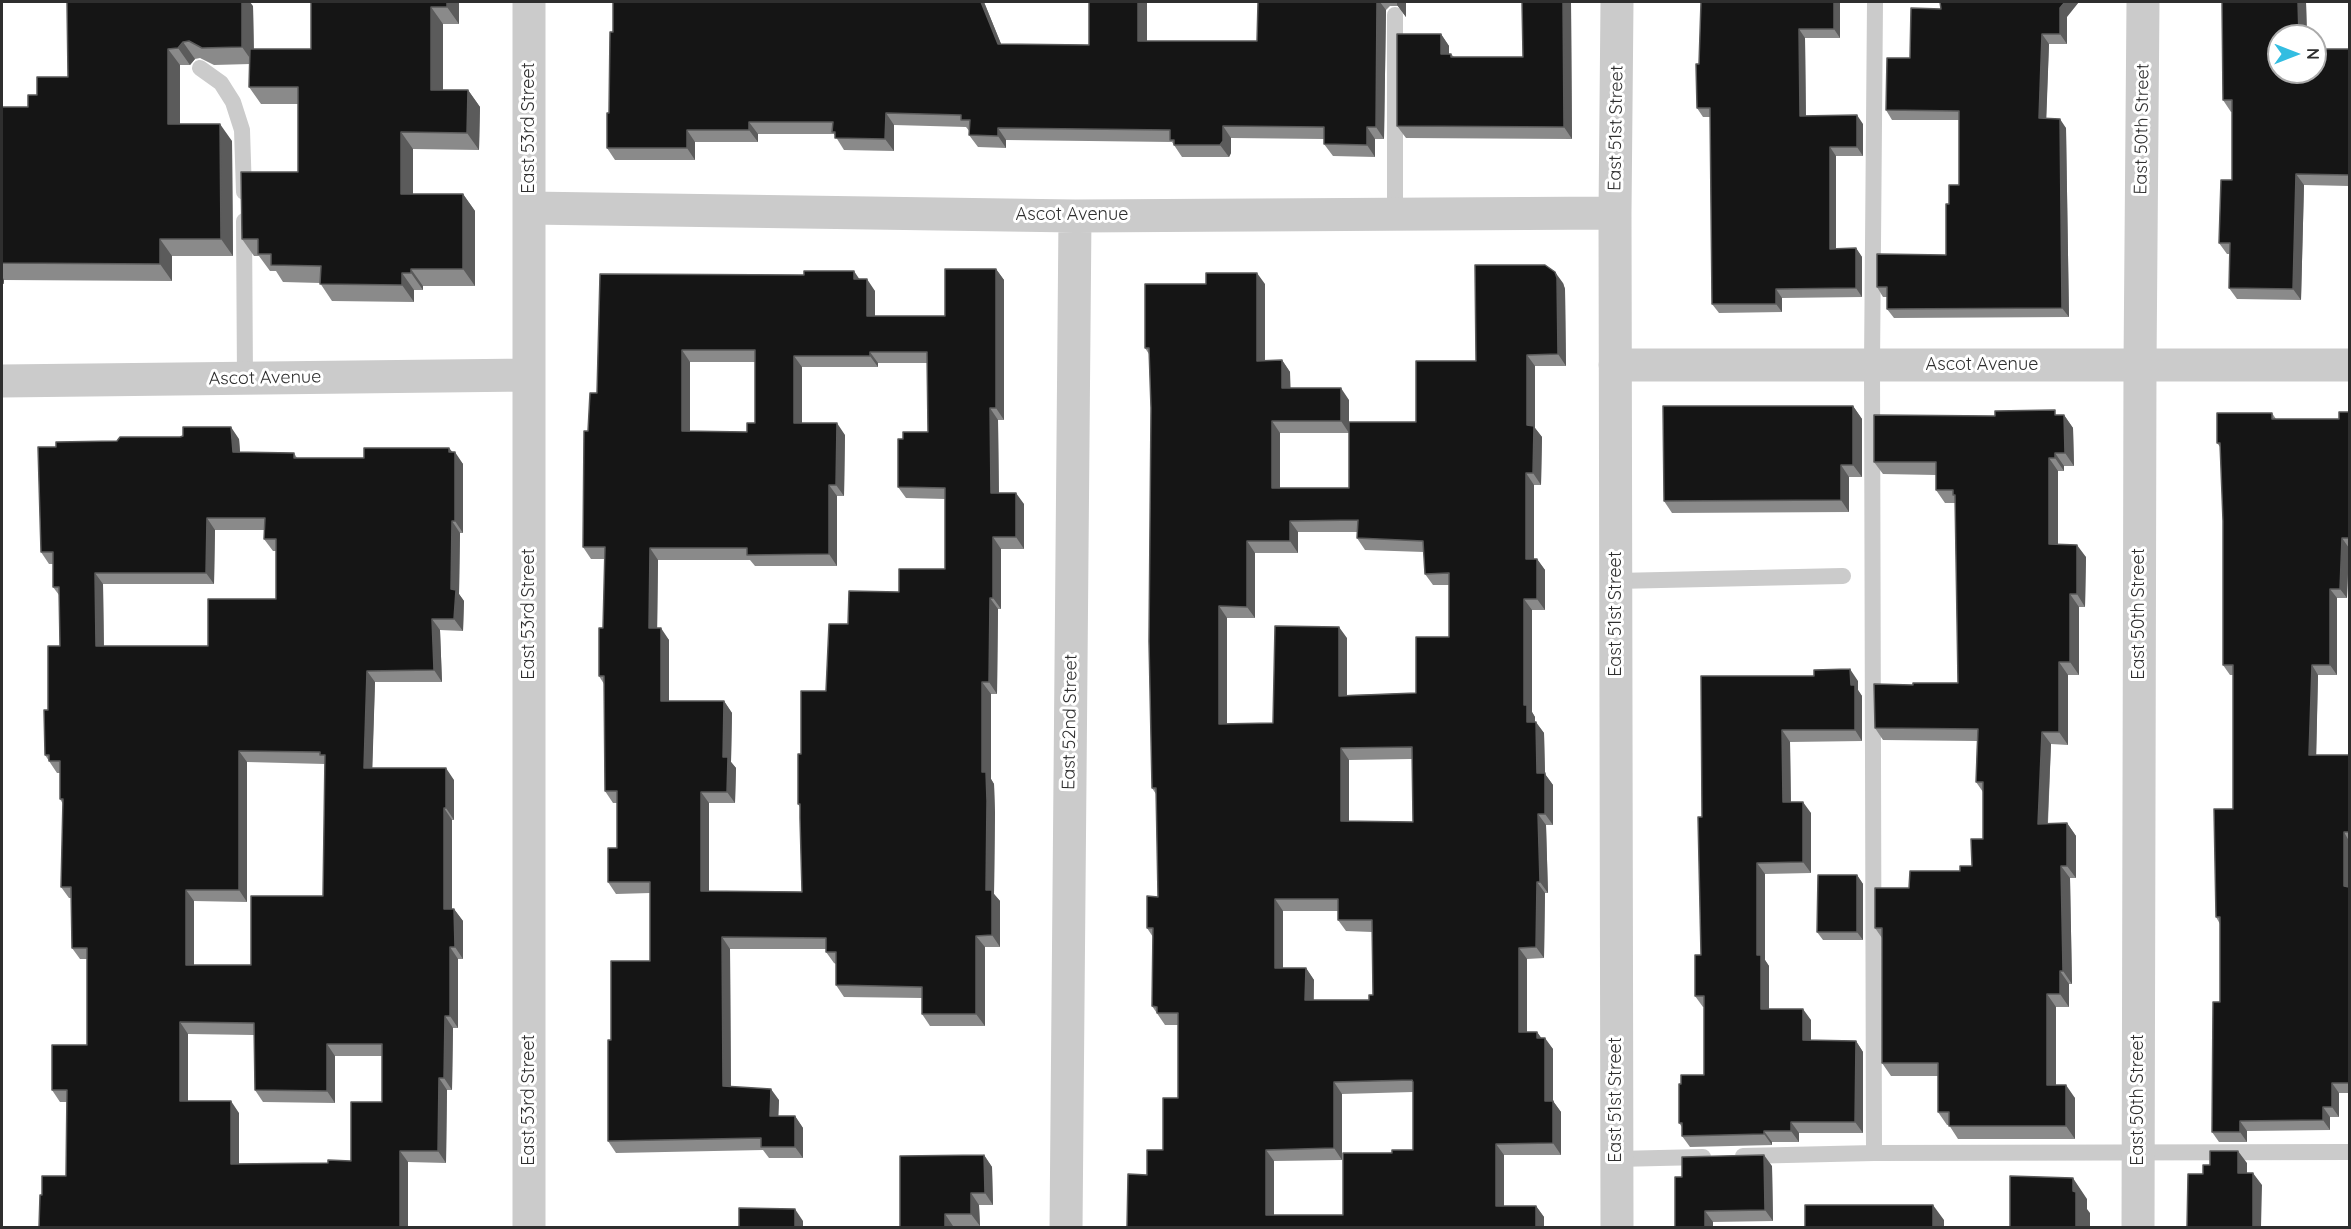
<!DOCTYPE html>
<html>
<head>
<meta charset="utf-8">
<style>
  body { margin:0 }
  #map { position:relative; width:2351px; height:1229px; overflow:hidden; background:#fff; font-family:Quicksand,sans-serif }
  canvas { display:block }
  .frame { position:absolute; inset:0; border:3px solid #2e2e2e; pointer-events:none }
  .north { position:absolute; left:2267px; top:24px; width:60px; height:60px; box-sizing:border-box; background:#fff; border:2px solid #ababab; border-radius:50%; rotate:90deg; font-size:16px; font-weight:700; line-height:24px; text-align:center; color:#2e2e2e }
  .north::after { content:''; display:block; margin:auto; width:21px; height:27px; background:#33bde1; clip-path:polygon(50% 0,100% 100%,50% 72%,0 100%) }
</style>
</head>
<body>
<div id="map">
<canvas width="2351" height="1229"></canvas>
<div class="frame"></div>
<div class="north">N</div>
</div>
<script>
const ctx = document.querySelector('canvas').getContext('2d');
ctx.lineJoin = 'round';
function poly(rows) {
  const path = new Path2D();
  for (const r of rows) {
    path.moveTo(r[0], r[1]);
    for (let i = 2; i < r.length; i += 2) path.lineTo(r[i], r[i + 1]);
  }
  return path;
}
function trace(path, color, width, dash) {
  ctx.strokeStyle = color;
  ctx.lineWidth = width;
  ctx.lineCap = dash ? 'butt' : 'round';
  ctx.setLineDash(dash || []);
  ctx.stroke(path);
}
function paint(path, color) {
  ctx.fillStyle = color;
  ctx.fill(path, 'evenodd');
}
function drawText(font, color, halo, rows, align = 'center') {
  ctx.font = font + ' Quicksand,sans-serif';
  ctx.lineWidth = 6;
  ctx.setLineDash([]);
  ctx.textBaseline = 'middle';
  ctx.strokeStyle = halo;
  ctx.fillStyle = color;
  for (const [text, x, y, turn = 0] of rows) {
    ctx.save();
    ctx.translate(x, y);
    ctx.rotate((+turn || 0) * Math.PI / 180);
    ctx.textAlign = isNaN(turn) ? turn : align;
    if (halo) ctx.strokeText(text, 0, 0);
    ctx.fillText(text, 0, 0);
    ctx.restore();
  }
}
const lane = poly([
  [1875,2,1872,365,1874,1153,2350,1152],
  [1395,15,1395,215],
  [200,68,221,83,233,102,242,130,244,192],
  [244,221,245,379],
  [1616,581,1843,576],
  [1743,1156,1874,1153],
  [1616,1159,1703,1157]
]);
const street = poly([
  [529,2,529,1228],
  [529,208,1075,216,1615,213],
  [1615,365,2350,365],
  [2,381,529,375],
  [1066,1228,1075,216],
  [1617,1228,1615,213,1617,2],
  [2138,1228,2140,365,2143,2]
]);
const wall = poly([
  [311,2,459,2,459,24,443,24,443,90,468,90,480,107,479,150,413,149,413,194,463,194,475,211,475,286,423,286,423,290,414,290,414,302,332,301,320,283,283,282,276,271,270,271,259,256,254,256,242,239,298,172,298,104,261,104,249,87,250,64,214,65,200,58,195,59,190,65,180,65,180,124,232,141,233,256,172,256,172,281,4,280,4,284,2,284,2,107,28,107,37,95,68,77,253,6,254,49,311,49],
  [613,2,984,2,1001,44,1089,45,1147,2,1147,41,1257,41,1258,2,1406,2,1406,17,1398,6,1390,6,1386,10,1384,139,1375,139,1375,157,1333,156,1324,144,1324,139,1231,138,1231,153,1229,157,1182,157,1172,142,1006,140,1006,148,978,147,969,135,970,132,966,127,894,125,894,151,844,150,834,134,758,134,758,142,695,142,695,160,615,160,607,148,613,32],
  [1522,2,1571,2,1572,139,1406,138,1397,126,1441,34,1449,46,1449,54,1451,54,1454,57,1523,57],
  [1840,2,1840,38,1805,38,1806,116,1863,124,1863,156,1836,156,1836,249,1856,248,1862,257,1862,297,1782,298,1782,312,1719,313,1712,304,1710,117,1703,117,1697,108,1699,64],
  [2222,2,2306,2,2307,36,2279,72,2349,49,2349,186,2304,185,2301,300,2237,299,2229,288,2230,254,2227,254,2219,243,2232,180,2232,112,2231,112,2223,100],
  [2067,17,2067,44,2049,44,2046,118,2066,128,2069,317,1894,318,1887,309,1887,297,1883,297,1877,287,1946,255,1949,204,1959,185,1959,120,1892,120,1886,110,1910,58],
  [996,269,1004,280,1004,420,998,420,999,493,1024,504,1024,549,1001,549,1001,609,998,609,997,694,991,694,991,779,994,784,995,813,994,894,1000,901,1000,947,985,947,985,1026,930,1026,922,1014,922,998,844,997,836,985,836,964,834,963,826,952,826,949,730,949,731,1086,779,1100,778,1116,795,1116,803,1128,803,1158,769,1158,763,1150,616,1153,608,1141,611,1040,650,961,650,893,616,894,608,882,617,848,617,803,613,803,605,791,604,684,599,676,603,628,605,559,591,559,583,547,588,431,597,393,600,274,860,279,875,291,875,316,945,316],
  [690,362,755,362,755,423,747,432,690,431],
  [878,363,927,363,928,432,903,439,898,487,906,498,945,499,945,569,899,592,848,624,826,691,801,754,798,804,800,807,802,892,709,891,709,803,735,803,736,768,731,762,732,713,724,701,669,701,669,640,657,628,658,560,750,560,755,566,837,566,837,496,844,496,845,435,802,423,802,367,878,367],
  [1563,283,1565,289,1566,366,1535,366,1535,428,1542,437,1541,485,1534,485,1534,559,1537,559,1545,570,1545,610,1532,610,1532,712,1535,717,1535,722,1544,733,1545,774,1553,785,1553,825,1546,825,1548,893,1545,893,1544,958,1527,959,1527,1032,1537,1032,1541,1038,1553,1049,1553,1101,1561,1112,1561,1155,1504,1155,1504,1206,1536,1206,1544,1217,1544,1227,1127,1227,1147,1175,1163,1150,1178,1098,1178,1025,1165,1025,1152,1006,1153,937,1147,928,1158,897,1156,794,1152,788,1151,408,1149,354,1145,348,1265,284,1265,361,1282,360,1290,372,1290,388,1349,400,1349,422,1416,422,1476,361],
  [1280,433,1349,433,1349,488,1280,488],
  [1298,532,1357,532,1357,538,1365,550,1424,552,1425,574,1433,585,1449,585,1449,637,1416,693,1347,695,1347,638,1273,723,1227,724,1227,618,1255,618,1255,553,1298,553],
  [1412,759,1413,822,1349,821,1349,760],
  [1283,911,1338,911,1338,920,1346,931,1372,932,1373,995,1369,1000,1314,1000,1314,980,1306,968,1283,968],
  [1413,1092,1413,1150,1392,1153,1343,1215,1274,1215,1274,1161,1342,1160,1342,1094],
  [1853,406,1862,419,1862,477,1849,477,1849,512,1672,513,1664,501],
  [2349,412,2349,548,2347,598,2337,598,2337,675,2318,675,2316,755,2349,755,2349,1093,2339,1093,2339,1117,2330,1117,2330,1130,2247,1131,2247,1142,2219,1142,2212,1132,2220,1002,2220,924,2216,917,2233,809,2233,675,2230,675,2223,665,2223,521,2221,448,2217,443,2272,413,2276,419,2339,419],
  [2064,415,2073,428,2074,466,2064,466,2064,471,2058,471,2058,544,2086,557,2085,607,2079,607,2079,675,2068,675,2068,745,2051,744,2048,823,2067,823,2076,836,2076,878,2070,878,2072,984,2069,984,2069,1007,2056,1007,2056,1085,2075,1098,2075,1139,1958,1139,1949,1125,1947,1125,1938,1112,1938,1076,1891,1076,1882,1063,1882,938,1875,928,1909,888,1960,871,1972,866,1983,839,1983,792,1976,782,1977,741,1883,740,1875,728,1913,685,1958,683,1955,503,1945,503,1936,490,1936,475,1883,474,1874,462,1995,416],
  [239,439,240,452,294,453,297,458,364,458,449,448,463,464,463,533,460,533,459,594,464,601,463,631,440,630,442,682,375,682,372,768,454,780,454,820,452,820,452,909,454,909,463,921,463,959,458,959,458,1028,453,1028,452,1090,447,1090,446,1163,408,1162,408,1227,42,1195,66,1176,67,1102,60,1102,52,1090,87,1045,87,959,80,959,72,948,71,898,69,898,61,887,63,804,60,799,60,773,57,773,45,755,48,710,60,646,59,595,53,587,53,564,49,564,41,552,56,447],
  [215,530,264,530,264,539,273,551,276,551,276,599,208,646,104,646,103,584,214,584],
  [247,762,325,764,323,896,251,965,194,965,194,901,247,902],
  [188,1034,254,1035,255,1090,263,1102,335,1103,335,1056,382,1056,382,1102,351,1161,328,1163,239,1164,239,1113,188,1101],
  [1701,676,1858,681,1858,690,1862,696,1862,741,1790,742,1791,802,1811,813,1811,873,1765,874,1765,960,1769,966,1769,1009,1811,1020,1811,1040,1856,1041,1863,1052,1863,1133,1799,1133,1799,1142,1772,1142,1772,1145,1690,1147,1682,1136,1682,1127,1679,1123,1681,1084,1704,1075,1704,1007,1703,1007,1695,996,1701,955,1702,817],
  [1857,875,1863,884,1863,940,1823,940,1817,932],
  [984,1155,992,1167,993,1205,979,1205,980,1226,953,1226,953,1227,900,1227],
  [1772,1166,1773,1221,1713,1222,1713,1227,1682,1177]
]);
const shadedWall = poly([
  [242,2,250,2,253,6,254,64,242,47],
  [447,2,459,2,459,24,447,7],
  [981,2,984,2,1006,56,998,44],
  [1138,2,1147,2,1147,53,1138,41],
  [1377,2,1380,2,1386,10,1384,139,1376,127],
  [1397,2,1406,2,1406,17,1397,5],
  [1563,2,1571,2,1572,139,1564,127],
  [1834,2,1840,2,1840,38,1834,29],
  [2065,2,2079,2,2067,17,2067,44,2060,34,2060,8],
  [2298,2,2306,2,2307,36,2299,36],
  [431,7,443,24,443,107,431,90],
  [1799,29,1805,38,1806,125,1800,116],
  [1441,34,1449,46,1449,66,1441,54],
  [2042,34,2049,44,2046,127,2039,118],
  [183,42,195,59,190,65,178,48],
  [168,49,180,65,180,141,168,124],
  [468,90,480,107,479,150,467,133],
  [886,113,894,125,894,151,885,139],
  [1857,115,1863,124,1863,156,1857,147],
  [2060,119,2066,128,2069,317,2062,308],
  [749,122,758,134,758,142,749,130],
  [220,124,232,141,233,256,221,239],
  [1223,126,1231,138,1231,153,1229,157,1220,145],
  [1367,127,1375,139,1375,157,1367,145],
  [998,128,1006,140,1006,148,998,136],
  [687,130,695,142,695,160,687,148],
  [401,132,413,149,413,211,401,194],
  [1830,147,1836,156,1836,258,1830,249],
  [2296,174,2304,185,2301,300,2293,289],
  [463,194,475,211,475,286,463,269],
  [160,239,172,256,172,281,160,264],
  [1856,248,1862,257,1862,297,1856,288],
  [411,269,423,286,423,290,411,273],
  [996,269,1004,280,1004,420,996,408],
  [854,271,862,283,854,279],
  [1555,272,1563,283,1565,289,1566,366,1558,354],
  [402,273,414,290,414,302,402,285],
  [1257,273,1265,284,1265,372,1257,361],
  [2,276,4,280,4,284,2,280],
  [867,279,875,291,875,327,867,316],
  [1776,289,1782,298,1782,312,1776,304],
  [682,350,690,362,690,442,682,431],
  [870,352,878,363,878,367,870,356],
  [1527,355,1535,366,1535,428,1542,437,1541,485,1533,473,1527,425],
  [794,356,802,367,802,435,794,423],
  [1282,360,1290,372,1291,400,1282,388],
  [1341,388,1349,400,1349,433,1341,421],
  [1853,406,1862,419,1862,477,1853,465],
  [990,408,998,420,999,504,991,493],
  [2064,415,2073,428,2074,466,2065,453],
  [1272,421,1280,433,1280,500,1272,488],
  [837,423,845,435,844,496,836,485],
  [231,427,239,439,241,464,233,452],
  [449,448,455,456,455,452,463,464,463,533,455,521],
  [2055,453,2064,466,2064,471,2055,458],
  [2049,458,2058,471,2058,557,2049,544],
  [1841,465,1849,477,1849,512,1841,500],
  [1526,473,1534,485,1534,570,1526,559],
  [829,485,837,496,837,566,829,554],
  [1016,493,1024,504,1024,549,1016,537],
  [207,518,215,530,214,584,206,573],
  [452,521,460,533,459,594,464,601,463,631,454,619,451,589],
  [1290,521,1298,532,1298,553,1290,541],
  [993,537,1001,549,1001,609,993,598],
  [2342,538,2349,548,2347,598,2340,589],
  [1247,541,1255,553,1255,618,1247,607],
  [2077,545,2086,557,2085,607,2077,594],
  [650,548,658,560,657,640,649,628],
  [1537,559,1545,570,1545,610,1537,599],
  [95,573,103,584,104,657,96,646],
  [2330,589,2337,598,2337,675,2330,665],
  [2070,594,2079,607,2079,675,2070,662],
  [990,598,998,609,997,694,989,682],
  [1524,599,1532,610,1532,712,1535,717,1535,733,1527,722,1524,705],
  [1219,606,1227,618,1227,736,1219,724],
  [432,619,440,630,442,682,434,670],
  [1339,627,1347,638,1347,707,1339,696],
  [661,628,669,640,669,712,661,701],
  [2059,662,2068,675,2068,745,2059,732],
  [2312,665,2318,675,2316,765,2309,755],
  [1850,669,1858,681,1858,690,1862,696,1862,741,1855,730,1851,685],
  [367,671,375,682,372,780,364,768],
  [982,682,991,694,991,779,994,784,995,813,994,894,1000,901,1000,947,992,935,986,890,982,772],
  [724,701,732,713,731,762,736,768,735,803,727,792,723,757],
  [1536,722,1544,733,1545,774,1553,785,1553,825,1545,814,1537,773],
  [1782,730,1790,742,1791,813,1783,802],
  [2042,732,2051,744,2047,836,2038,824],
  [1341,748,1349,760,1349,832,1341,821],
  [239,751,247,762,247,902,239,890],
  [446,768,454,780,454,820,446,808],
  [701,792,709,803,709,903,701,891],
  [1803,802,1811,813,1811,873,1803,862],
  [444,808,452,820,452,921,444,909],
  [1538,814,1546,825,1548,893,1540,882],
  [2067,823,2076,836,2076,878,2067,866],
  [2344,832,2349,841,2349,895,2344,886],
  [1757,863,1765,874,1765,960,1769,966,1769,1020,1761,1009,1757,955],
  [2061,866,2070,878,2072,984,2063,971],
  [1857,875,1863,884,1863,940,1857,932],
  [1537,882,1545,893,1544,958,1536,947],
  [186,890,194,901,194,977,186,965],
  [1275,899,1283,911,1283,979,1275,968],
  [454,909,463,921,463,959,455,947],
  [976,936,985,947,985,1026,976,1014],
  [722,937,730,949,731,1097,723,1086],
  [450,947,458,959,458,1028,450,1016],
  [1519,948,1527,959,1527,1044,1519,1032],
  [1306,968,1314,980,1313,1012,1305,1000],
  [2060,971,2069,984,2069,1007,2060,994],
  [2047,994,2056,1007,2056,1098,2047,1085],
  [1803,1009,1811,1020,1811,1051,1803,1040],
  [445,1016,453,1028,452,1090,444,1078],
  [180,1022,188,1034,188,1113,180,1101],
  [1537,1032,1545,1043,1545,1038,1553,1049,1553,1101,1561,1112,1561,1155,1553,1143,1545,1101],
  [1856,1041,1863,1052,1863,1133,1855,1122],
  [327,1044,335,1056,335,1103,327,1091],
  [439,1078,447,1090,446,1163,438,1151],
  [1334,1082,1342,1094,1342,1160,1334,1148],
  [2332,1083,2339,1093,2339,1117,2332,1107],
  [2066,1085,2075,1098,2075,1139,2066,1126],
  [771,1089,779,1100,778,1128,770,1116],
  [231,1101,239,1113,239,1176,231,1164],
  [2323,1107,2330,1117,2330,1130,2323,1120],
  [795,1116,803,1128,803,1158,795,1147],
  [2240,1121,2247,1131,2247,1142,2240,1132],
  [1791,1122,1799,1133,1799,1142,1791,1131],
  [1764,1131,1772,1142,1772,1145,1764,1134],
  [1496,1144,1504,1155,1504,1217,1496,1206],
  [1266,1150,1274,1161,1274,1226,1266,1215],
  [400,1151,408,1162,408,1227,400,1227],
  [2238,1151,2247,1163,2247,1185,2238,1173],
  [984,1155,992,1167,993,1205,985,1193],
  [1764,1155,1772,1166,1773,1221,1765,1210],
  [2253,1173,2262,1185,2261,1227,2253,1227],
  [2073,1178,2087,1199,2087,1209,2090,1213,2090,1227,2076,1227,2073,1191],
  [971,1193,979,1205,980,1226,971,1214],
  [1933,1205,1944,1220,1944,1227,1933,1227],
  [1536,1206,1544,1217,1544,1227,1536,1227],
  [795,1209,803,1221,803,1227,795,1227],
  [1705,1211,1713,1222,1713,1227,1705,1227],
  [945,1214,953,1226,953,1227,945,1227]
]);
const building = poly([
  [67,2,242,2,242,47,202,48,189,41,183,42,178,48,168,49,168,124,220,124,221,239,160,239,160,264,2,263,2,107,28,107,28,95,37,95,37,77,68,77,67,2],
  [311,2,447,2,447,7,431,7,431,90,468,90,467,133,401,132,401,194,463,194,463,269,411,269,411,273,402,273,402,285,320,284,321,266,271,265,271,254,258,254,258,239,242,239,241,172,298,172,298,87,249,87,250,49,311,49,311,2],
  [613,2,981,2,998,44,1089,45,1089,2,1138,2,1138,41,1257,41,1258,2,1377,2,1376,127,1367,127,1367,145,1324,144,1324,127,1223,126,1223,141,1220,145,1174,145,1174,140,1170,140,1170,130,998,128,998,136,969,135,970,120,961,120,961,115,886,113,885,139,835,138,835,132,832,132,833,122,749,122,749,130,687,130,687,148,607,148,607,113,609,113,610,32,613,32,613,2],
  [1522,2,1563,2,1564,127,1397,126,1397,34,1441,34,1441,54,1451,54,1451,57,1523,57,1522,2],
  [1701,2,1834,2,1834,29,1799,29,1800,116,1857,115,1857,147,1830,147,1830,249,1856,248,1856,288,1776,289,1776,304,1712,304,1710,108,1697,108,1696,64,1699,64,1701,2],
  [1940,2,2065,2,2060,8,2060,34,2042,34,2039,118,2060,119,2062,308,1887,309,1887,287,1877,287,1877,254,1946,255,1946,204,1949,204,1949,185,1959,185,1959,111,1886,110,1887,58,1910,58,1911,8,1941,9,1940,2],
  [2222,2,2298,2,2299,36,2279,36,2279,72,2315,72,2315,49,2349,49,2349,175,2296,174,2293,289,2229,288,2230,243,2219,243,2221,180,2232,180,2232,100,2223,100,2222,2],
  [1475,265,1545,265,1555,272,1557,278,1558,354,1527,355,1527,425,1534,426,1533,473,1526,473,1526,559,1537,559,1537,599,1524,599,1524,705,1527,705,1527,722,1536,722,1537,773,1545,773,1545,814,1538,814,1540,882,1537,882,1536,947,1519,948,1519,1032,1537,1032,1537,1038,1545,1038,1545,1101,1553,1101,1553,1143,1496,1144,1496,1206,1536,1206,1536,1227,1127,1227,1128,1174,1147,1175,1147,1150,1163,1150,1163,1098,1178,1098,1178,1013,1157,1013,1157,1007,1152,1006,1153,928,1147,928,1147,896,1158,897,1156,788,1152,788,1149,641,1151,408,1149,348,1145,348,1145,284,1206,284,1206,273,1257,273,1257,361,1282,360,1282,388,1341,388,1341,421,1272,421,1272,488,1349,488,1349,422,1416,422,1416,361,1476,361,1475,265],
  [1358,520,1357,538,1423,541,1425,574,1449,573,1449,637,1416,637,1416,693,1339,696,1339,627,1275,626,1273,723,1219,724,1219,606,1247,607,1247,541,1290,541,1290,521,1358,520],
  [1412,747,1413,822,1341,821,1341,748,1412,747],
  [1275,899,1338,899,1338,920,1372,920,1373,995,1369,995,1369,1000,1305,1000,1306,968,1275,968,1275,899],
  [1412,1080,1413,1082,1413,1150,1392,1150,1392,1153,1343,1153,1343,1215,1266,1215,1266,1150,1334,1148,1334,1082,1412,1080],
  [945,269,996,269,996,408,990,408,991,493,1016,493,1016,537,993,537,993,598,990,598,989,682,982,682,982,772,986,772,987,801,986,890,992,890,992,935,976,936,976,1014,922,1014,922,987,836,985,836,952,826,952,826,938,722,937,723,1086,771,1089,770,1116,795,1116,795,1147,761,1147,761,1138,608,1141,608,1040,611,1040,611,961,650,961,650,882,608,882,608,848,617,848,617,791,605,791,604,676,599,676,599,628,603,628,605,547,583,547,584,431,588,431,590,393,597,393,600,274,804,275,804,271,854,271,854,279,867,279,867,316,945,316,945,269],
  [682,350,755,350,755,423,747,423,747,432,682,431,682,350],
  [870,352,927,352,928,432,903,432,903,439,898,439,898,487,945,488,945,569,899,569,899,592,849,591,848,624,829,624,826,691,801,691,801,754,798,754,798,804,800,804,800,818,802,892,701,891,701,792,727,792,728,757,723,757,724,701,661,701,661,628,649,628,650,548,747,548,747,555,829,554,829,485,836,485,837,423,794,423,794,356,870,356,870,352],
  [1663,406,1853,406,1853,465,1841,465,1841,500,1664,501,1663,406],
  [2055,410,2055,415,2064,415,2065,453,2055,453,2055,458,2049,458,2049,544,2077,545,2077,594,2070,594,2070,662,2059,662,2059,732,2042,732,2038,824,2067,823,2067,866,2061,866,2063,971,2060,971,2060,994,2047,994,2047,1085,2066,1085,2066,1126,1949,1126,1949,1112,1938,1112,1938,1063,1882,1063,1882,928,1875,928,1875,888,1909,888,1910,871,1960,871,1960,866,1972,866,1971,839,1983,839,1983,782,1976,782,1978,729,1875,728,1874,684,1913,685,1913,683,1958,683,1955,495,1953,495,1953,490,1936,490,1936,462,1874,462,1874,415,1995,416,1995,411,2055,410],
  [2339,412,2349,412,2349,538,2342,538,2340,589,2330,589,2330,665,2312,665,2309,755,2349,755,2349,832,2344,832,2344,886,2349,887,2349,1083,2332,1083,2332,1107,2323,1107,2323,1120,2240,1121,2240,1132,2212,1132,2213,1002,2220,1002,2220,917,2216,917,2214,809,2233,809,2233,665,2223,665,2223,521,2220,443,2217,443,2217,413,2272,413,2272,419,2339,419,2339,412],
  [183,427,231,427,233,452,294,453,294,458,364,458,364,448,449,448,449,452,455,452,455,521,452,521,451,589,456,590,454,619,432,619,434,670,367,671,364,768,446,768,446,808,444,808,444,909,454,909,455,947,450,947,450,1016,445,1016,444,1078,439,1078,438,1151,400,1151,400,1227,39,1227,40,1195,42,1195,42,1176,66,1176,67,1090,52,1090,52,1045,87,1045,87,948,72,948,71,887,61,887,63,799,60,799,60,761,49,761,49,755,45,755,44,710,48,710,48,646,60,646,59,587,53,587,53,552,41,552,38,447,56,447,56,442,117,441,120,437,180,437,183,436,183,427],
  [207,518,265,518,264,539,276,539,276,599,208,599,208,646,96,646,95,573,206,573,207,518],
  [239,751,320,752,320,755,325,755,323,896,251,896,251,965,186,965,186,890,239,890,239,751],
  [180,1022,254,1023,255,1090,327,1091,327,1044,382,1044,382,1102,351,1102,351,1161,328,1160,328,1163,231,1164,231,1101,180,1101,180,1022],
  [1850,669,1851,685,1855,685,1855,730,1782,730,1783,802,1803,802,1803,862,1757,863,1757,955,1761,955,1761,1009,1803,1009,1803,1040,1856,1041,1855,1122,1791,1122,1791,1131,1764,1131,1764,1134,1682,1136,1682,1123,1679,1123,1679,1084,1681,1084,1681,1075,1704,1075,1704,996,1695,996,1695,955,1701,955,1698,817,1702,817,1701,676,1814,676,1814,670,1850,669],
  [1818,875,1857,875,1857,932,1817,932,1818,875],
  [2210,1151,2238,1151,2238,1173,2253,1173,2253,1227,2187,1227,2188,1174,2203,1174,2203,1165,2210,1165,2210,1151],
  [984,1155,985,1193,971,1193,971,1214,945,1214,945,1227,900,1227,900,1156,984,1155],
  [1764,1155,1765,1210,1705,1211,1705,1227,1675,1227,1675,1177,1682,1177,1682,1157,1764,1155],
  [2010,1176,2073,1178,2073,1191,2076,1192,2076,1227,2010,1227,2010,1176],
  [1805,1205,1933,1205,1933,1227,1805,1227,1805,1205],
  [739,1208,795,1209,795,1227,739,1227,739,1208]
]);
const streetNames = [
  ["East 53rd Street",529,128,-90],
  ["East 51st Street",1616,128,-89],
  ["East 50th Street",2142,129,-89],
  ["Ascot Avenue",1072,215],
  ["Ascot Avenue",1982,365],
  ["Ascot Avenue",265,378,-1],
  ["East 53rd Street",529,614,-90],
  ["East 51st Street",1616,614,-90],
  ["East 50th Street",2139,614,-90],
  ["East 52nd Street",1070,722,-89],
  ["East 53rd Street",529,1100,-90],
  ["East 51st Street",1616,1100,-90],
  ["East 50th Street",2138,1100,-90]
];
trace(lane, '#cbcbcb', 16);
trace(street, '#cbcbcb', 33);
paint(wall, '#8a8a8a');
paint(shadedWall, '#5b5b5b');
paint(building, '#151515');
trace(building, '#5b5b5b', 1.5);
drawText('18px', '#2e2e2e', '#fff', streetNames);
</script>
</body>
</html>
